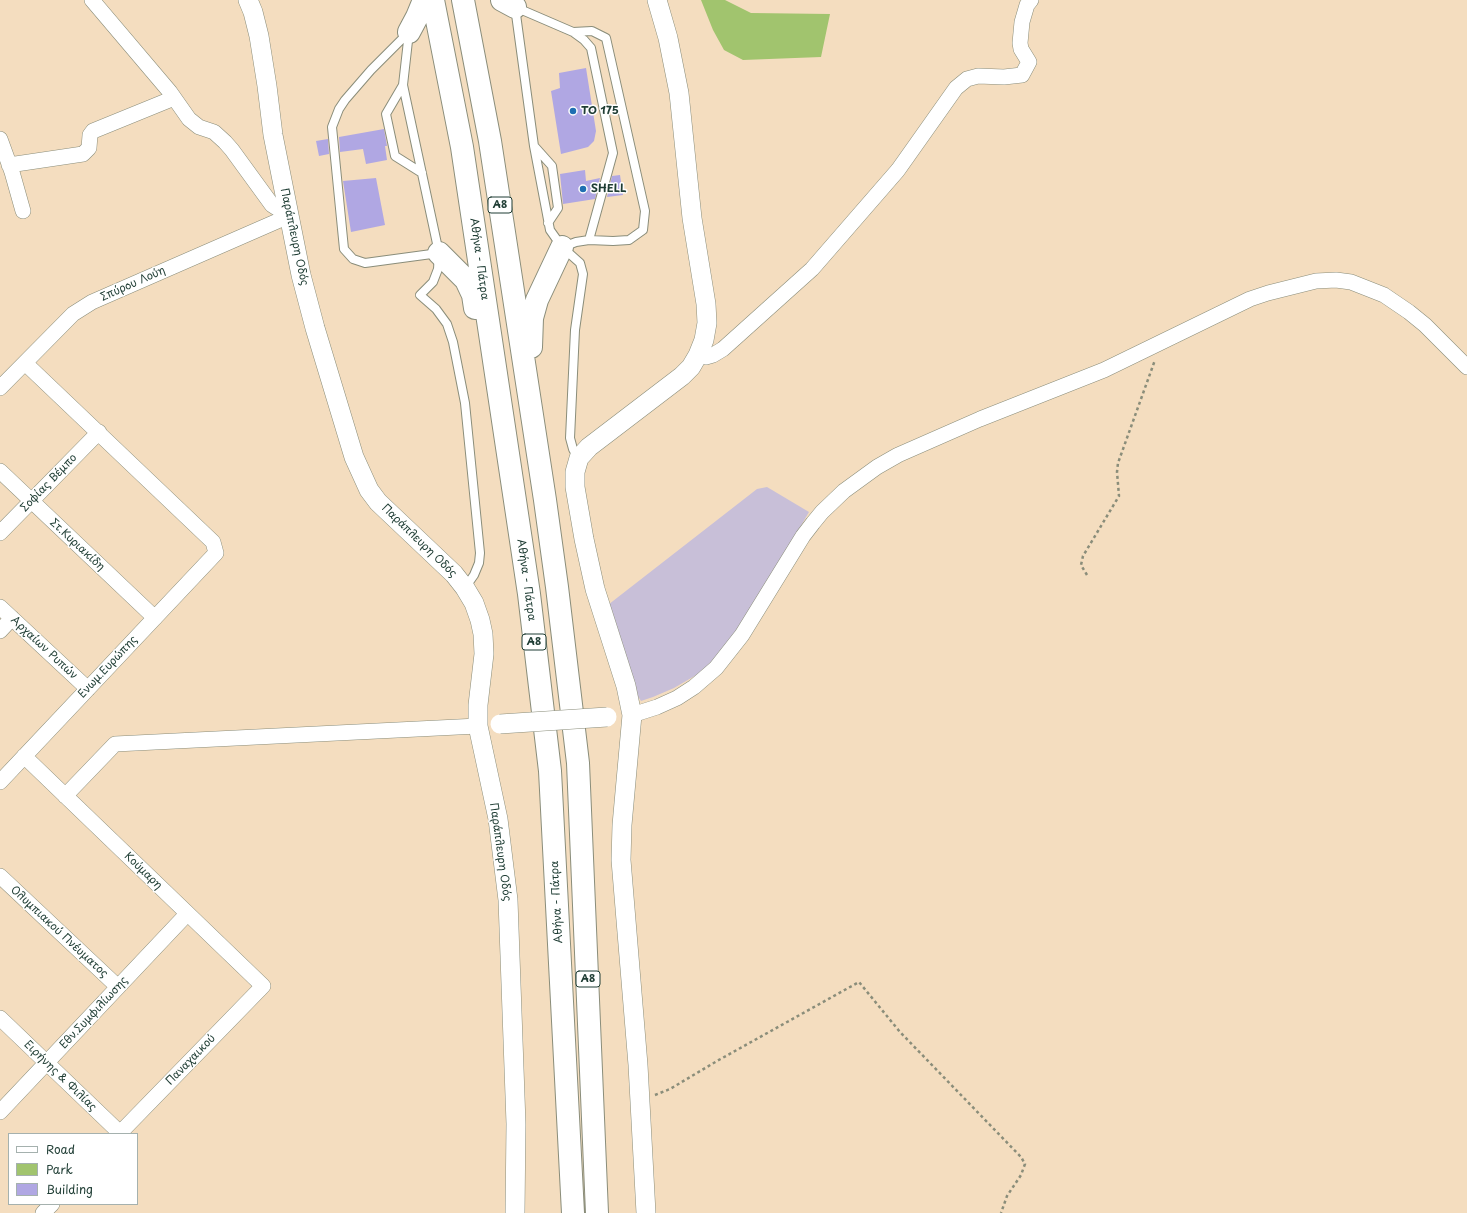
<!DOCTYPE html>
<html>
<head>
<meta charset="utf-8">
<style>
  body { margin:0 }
  #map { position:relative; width:1467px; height:1213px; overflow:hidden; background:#f4ddbf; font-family:"Playpen Sans",sans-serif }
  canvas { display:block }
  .legend { position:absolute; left:8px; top:1133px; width:130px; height:72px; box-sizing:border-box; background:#fff; border:1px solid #a5b1ae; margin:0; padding:5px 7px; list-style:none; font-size:12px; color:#1f3d34 }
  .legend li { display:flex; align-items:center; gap:8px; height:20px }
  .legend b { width:20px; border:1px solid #a5b1ae }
</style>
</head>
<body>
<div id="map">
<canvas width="1467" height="1213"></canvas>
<ul class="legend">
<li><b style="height:5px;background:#fff"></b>Road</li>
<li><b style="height:11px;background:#a1c46e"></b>Park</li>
<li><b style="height:11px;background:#b0a7e3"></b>Building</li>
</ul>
</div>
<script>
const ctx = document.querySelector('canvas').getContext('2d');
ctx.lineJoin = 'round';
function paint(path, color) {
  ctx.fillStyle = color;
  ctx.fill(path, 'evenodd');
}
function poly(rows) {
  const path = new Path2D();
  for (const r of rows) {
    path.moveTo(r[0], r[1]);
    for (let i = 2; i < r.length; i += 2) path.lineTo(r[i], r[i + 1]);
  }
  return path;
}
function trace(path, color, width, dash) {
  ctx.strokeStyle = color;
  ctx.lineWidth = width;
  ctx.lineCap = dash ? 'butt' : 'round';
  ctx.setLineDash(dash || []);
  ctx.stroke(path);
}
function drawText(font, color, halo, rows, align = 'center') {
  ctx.font = font + ' "Playpen Sans",sans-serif';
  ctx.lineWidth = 3;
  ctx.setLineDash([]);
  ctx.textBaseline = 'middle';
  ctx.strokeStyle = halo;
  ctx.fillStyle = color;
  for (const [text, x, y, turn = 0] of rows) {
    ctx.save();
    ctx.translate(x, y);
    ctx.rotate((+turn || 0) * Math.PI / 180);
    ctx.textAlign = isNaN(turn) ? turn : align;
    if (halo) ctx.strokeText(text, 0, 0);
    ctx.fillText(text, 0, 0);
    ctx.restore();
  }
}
const industrial = poly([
  [767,487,809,512,740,630,715,659,698,674,674,688,653,697,641,701,632,687,604,608,757,489]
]);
const green = poly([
  [701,0,725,0,751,13,830,14,821,57,743,60,724,50,713,30]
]);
const building = poly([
  [586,68,596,131,594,141,588,147,561,154,551,91,560,88,559,73],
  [384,129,387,146,385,146,387,160,366,164,363,149,340,152,339,137],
  [328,139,329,154,319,156,316,141],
  [585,170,586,181,600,178,595,199,563,204,560,174],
  [620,175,623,195,607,197,612,176],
  [376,178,385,225,351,232,343,181]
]);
const path = poly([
  [1087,575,1081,565,1083,556,1119,496,1117,472,1118,463,1155,360],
  [655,1095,670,1089,717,1061,859,982,900,1032,1021,1157,1025,1164,1021,1175,1007,1196,1001,1213]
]);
const service = poly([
  [515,7,534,146,550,230,562,247,580,263,583,274,575,330,570,438,573,449,578,458],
  [515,7,573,32,584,40,591,48,613,153,589,240,576,242,563,247],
  [409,32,403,85,439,253,438,269,433,282,420,295,436,309,447,324,453,342,465,403,480,553,479,563,474,575,465,588],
  [573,32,592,31,606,38,645,211,643,230,629,240,613,241,589,240],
  [408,33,371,70,345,100,339,109,332,127,344,249,353,259,365,263,439,253],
  [403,85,386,114,395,156,422,173],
  [535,147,552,166,558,208,548,223]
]);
const minor = poly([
  [92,0,170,92,189,119,199,127,214,132,225,142,232,150,272,205,289,216],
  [0,139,12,172,23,211],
  [9,165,83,154,89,148,90,135,93,131,174,98],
  [698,355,706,357,713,355,723,349,812,269,898,170,956,88,967,79,978,76,1004,77,1022,75,1029,62,1021,49,1020,43,1022,22,1027,5,1031,0],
  [0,388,73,314,92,302,289,216],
  [0,471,155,618],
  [0,533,99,432],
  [0,607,88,689],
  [0,631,12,618],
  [632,715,657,707,677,698,694,687,716,668,742,635,803,536,813,523,822,512,844,491,877,467,898,455,980,419,1104,370,1250,299,1268,293,1316,281,1336,280,1351,282,1384,295,1409,312,1425,325,1467,367],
  [24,756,263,986,119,1134],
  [0,782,216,553,213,542,25,363],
  [65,796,115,744,478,726],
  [0,876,118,987],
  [0,1018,120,1133],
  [0,1112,187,914],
  [43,1213,52,1204]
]);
const tertiary = poly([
  [248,0,253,12,259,36,267,86,273,135,301,275,315,328,354,457,369,490,378,502,454,574,465,588,474,603,480,620,483,634,484,654,478,705,478,726,498,819,508,900,516,1124,515,1213],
  [646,1213,638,1065,621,860,622,825,632,715,626,686,595,589,584,539,575,487,575,472,579,458,589,447,682,376,691,367,698,355,704,340,707,323,706,304,692,218,679,93,668,38,657,0]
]);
const motorway = poly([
  [433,0,462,147,529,594,550,771,573,1213],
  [463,0,490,141,545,500,557,587,578,763,597,1213],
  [502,0,515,7],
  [409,32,417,17,424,0],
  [439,253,466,280,473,295,475,308],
  [531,347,532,318,537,300,562,247]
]);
const tertiaryBridge = poly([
  [500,724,607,717]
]);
const markers = [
  [573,111,4,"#1f6fb2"],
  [583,189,4,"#1f6fb2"]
];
const shields = [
  [500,205,24],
  [534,642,24],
  [588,979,24]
];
const shieldNames = [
  ["Α8",500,205],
  ["Α8",534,642],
  ["Α8",588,979]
];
const poiNames = [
  ["TO 175",581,111],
  ["SHELL",591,189]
];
const streetNames = [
  ["Παράπλευρη Οδός",294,237,78],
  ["Αθήνα - Πάτρα",479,259,82],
  ["Σπύρου Λούη",133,284,-24],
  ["Σοφίας Βέμπο",49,483,-46],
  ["Παράπλευρη Οδός",419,541,44],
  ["Στ.Κυριακίδη",77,545,43],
  ["Αθήνα - Πάτρα",526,580,82],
  ["Αρχαίων Ρυπών",44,648,43],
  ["Ενωμ.Ευρώπης",108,667,-47],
  ["Παράπλευρη Οδός",500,852,82],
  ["Κούμαρη",143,871,44],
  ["Αθήνα - Πάτρα",557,902,-93],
  ["Ολυμπιακού Πνέυματος",59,932,43],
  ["Εθν.Συμφιλίωσης",94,1013,-47],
  ["Παναχαικού",191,1060,-46],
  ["Ειρήνης & Φιλίας",60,1076,44]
];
paint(industrial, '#c8bfd8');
paint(green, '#a1c46e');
paint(building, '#b0a7e3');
trace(service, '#8a8d7a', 10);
trace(minor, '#8a8d7a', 16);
trace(tertiary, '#8a8d7a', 20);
trace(motorway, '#8a8d7a', 24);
trace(path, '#8a8d7a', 2.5, [3, 3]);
trace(service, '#fff', 8);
trace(minor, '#fff', 15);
trace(tertiary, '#fff', 19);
trace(motorway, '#fff', 22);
trace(tertiaryBridge, '#8a8d7a', 20, []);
trace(tertiaryBridge, '#fff', 19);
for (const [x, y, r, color] of markers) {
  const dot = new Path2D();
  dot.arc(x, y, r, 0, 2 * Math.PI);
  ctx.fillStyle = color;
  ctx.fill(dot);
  trace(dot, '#fff', 1.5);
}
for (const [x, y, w] of shields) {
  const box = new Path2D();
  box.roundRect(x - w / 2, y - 8, w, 16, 3);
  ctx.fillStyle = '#fff';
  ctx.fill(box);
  trace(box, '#1f3d34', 1);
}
drawText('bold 10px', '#1f3d34', null, shieldNames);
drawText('bold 11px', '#1f3d34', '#fff', poiNames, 'left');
drawText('11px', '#1f3d34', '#fff', streetNames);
</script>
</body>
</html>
